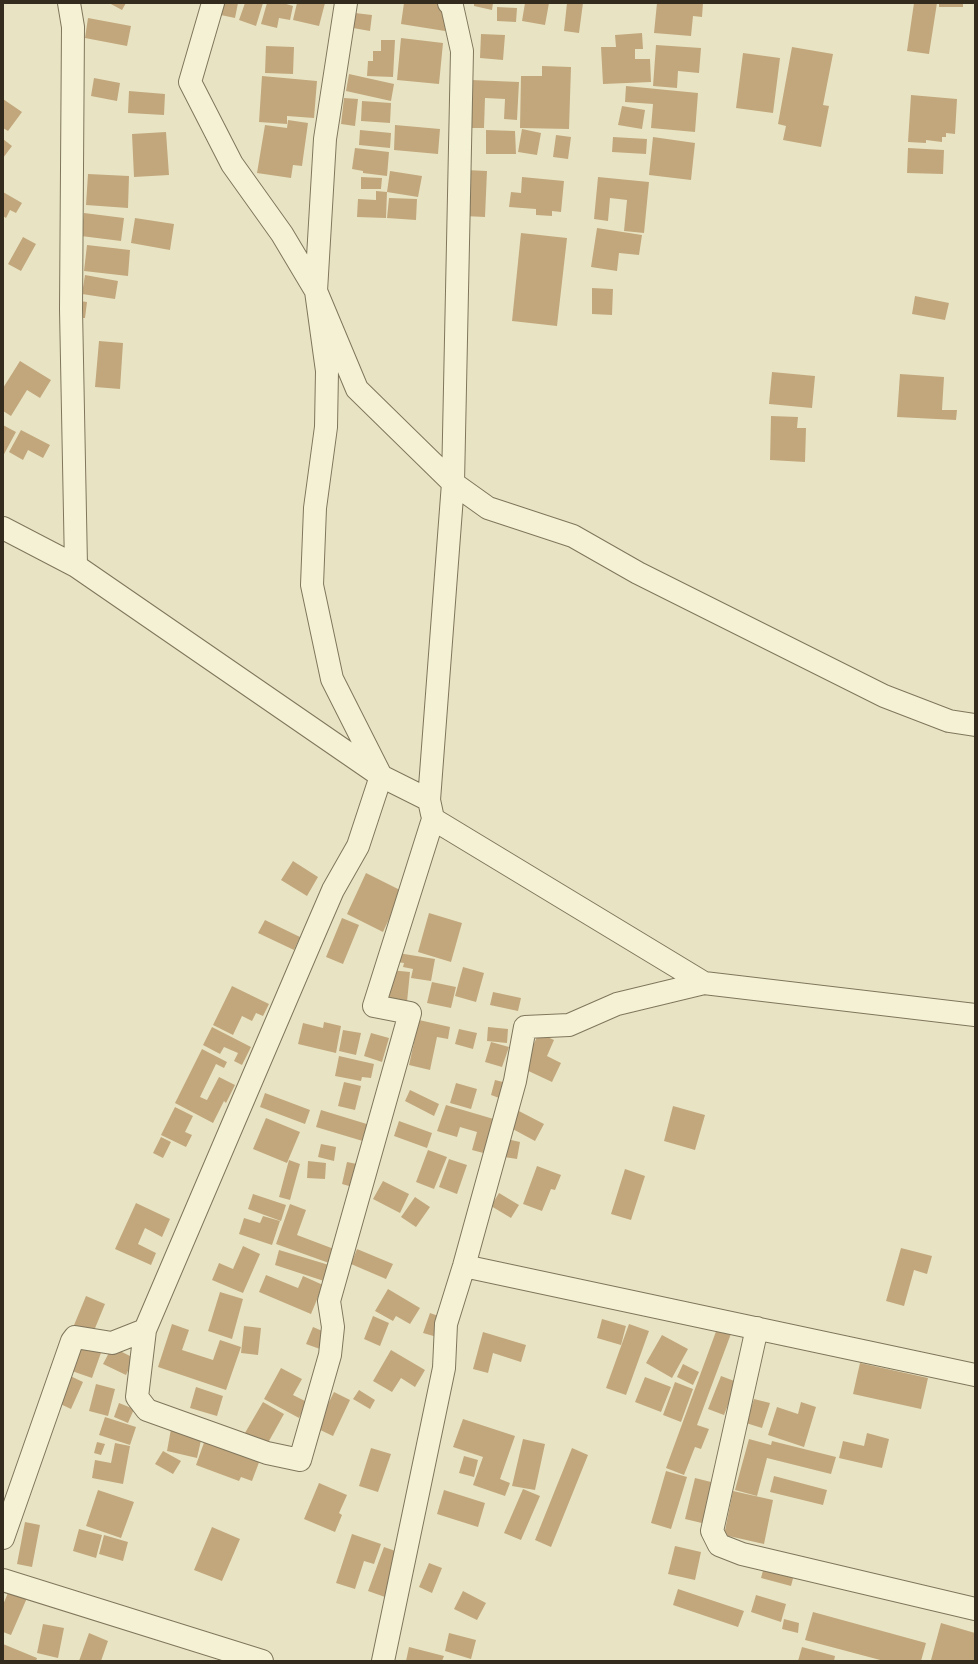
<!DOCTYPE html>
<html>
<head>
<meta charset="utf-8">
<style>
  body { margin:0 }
  #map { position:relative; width:978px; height:1664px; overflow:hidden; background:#e8e4c3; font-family:Georgia,serif }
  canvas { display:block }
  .frame { position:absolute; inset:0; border:4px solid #322b1e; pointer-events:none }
</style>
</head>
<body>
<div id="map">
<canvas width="978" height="1664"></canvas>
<div class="frame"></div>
</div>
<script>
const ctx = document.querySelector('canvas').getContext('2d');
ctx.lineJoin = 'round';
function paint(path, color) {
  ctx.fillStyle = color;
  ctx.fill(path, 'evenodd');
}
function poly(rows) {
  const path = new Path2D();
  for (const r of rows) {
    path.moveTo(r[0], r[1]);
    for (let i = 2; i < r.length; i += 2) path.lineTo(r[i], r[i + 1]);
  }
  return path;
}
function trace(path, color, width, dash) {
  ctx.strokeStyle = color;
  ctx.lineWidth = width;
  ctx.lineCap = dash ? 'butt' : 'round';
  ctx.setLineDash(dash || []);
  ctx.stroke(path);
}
const building = poly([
  [109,3,126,3,122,10],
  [219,3,238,3,235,18,216,14],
  [245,3,263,3,256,26,239,20],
  [267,3,283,3,293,6,290,20,279,18,277,28,261,24],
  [297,3,325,3,319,26,293,20],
  [404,3,433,3,448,5,445,31,401,24],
  [474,3,493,3,492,10,474,6],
  [525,3,549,3,545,25,522,21],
  [567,3,583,3,579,33,564,31],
  [657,3,703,3,702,17,693,16,691,36,654,33],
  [914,3,937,3,929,54,907,51],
  [939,3,963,3,963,7,939,7],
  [497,7,517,8,516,22,497,21],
  [355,13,372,15,370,31,353,28],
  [88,18,131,26,127,46,85,38],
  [642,33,643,49,635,49,635,59,650,59,651,82,603,84,601,47,616,47,615,35],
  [481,34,505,35,503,60,480,58],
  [401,38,443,43,439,84,397,80],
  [381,40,395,40,393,77,367,76,368,61,373,61,373,51,381,51],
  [656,45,701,48,699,73,678,71,677,88,653,86],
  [266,46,294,47,293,74,265,73],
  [792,47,833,54,823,105,829,106,821,147,783,140,786,126,778,124],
  [743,53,780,58,773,113,736,108],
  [542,66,571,67,569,129,520,128,521,76,542,76],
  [349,74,394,84,391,101,346,91],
  [262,76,317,81,314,118,287,116,287,124,259,122],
  [94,78,120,83,117,101,91,96],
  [471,80,519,82,517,120,504,119,505,99,485,98,484,128,469,128],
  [626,86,698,93,695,132,651,128,653,104,625,102],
  [129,91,165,94,164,115,128,113],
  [911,95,957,99,955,134,946,133,946,137,942,137,942,142,926,140,926,143,908,142],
  [344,98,358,99,355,126,341,124],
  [3,99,22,112,8,131,3,128],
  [362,101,391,103,390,123,361,121],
  [622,106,645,110,642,129,618,125],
  [288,120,308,123,302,166,293,165,291,178,257,173,265,125,287,128],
  [395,125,440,129,438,154,394,150],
  [522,129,541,133,537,155,518,152],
  [360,130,391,133,390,148,359,145],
  [486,130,515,131,516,154,486,154],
  [166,132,169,175,134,177,132,134],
  [556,135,571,137,568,159,553,157],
  [613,137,647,139,646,154,612,152],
  [653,137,695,143,691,180,649,175],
  [3,139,12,146,3,158],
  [355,148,389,152,387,176,363,173,363,171,352,169],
  [908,148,944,150,943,174,907,173],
  [466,170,487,171,485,217,464,216],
  [390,171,422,176,418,197,387,192],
  [88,174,129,176,128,208,86,205],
  [361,177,382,178,381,189,361,189],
  [522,177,564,181,561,212,552,211,552,216,536,215,536,209,509,207,511,192,521,193],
  [598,177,649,182,644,233,624,231,627,200,610,198,608,221,594,219],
  [376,191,387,192,386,218,357,217,358,199,376,200],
  [3,192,22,203,16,213,10,210,6,218,3,216],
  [389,198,417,199,416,220,387,218],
  [84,213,124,218,121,241,81,236],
  [135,218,174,224,170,250,131,243],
  [597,228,642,235,639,255,619,253,617,271,591,267],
  [521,233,567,238,557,326,512,321],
  [23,237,36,244,21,271,8,264],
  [87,245,130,250,128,276,84,271],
  [85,275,118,281,115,299,82,294],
  [592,288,613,289,612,315,592,314],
  [915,296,949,303,945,320,912,314],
  [80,301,87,302,85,318,79,318],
  [99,341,123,343,120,389,95,387],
  [20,361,51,380,40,398,27,390,11,416,3,411,3,388],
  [772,372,815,376,812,408,769,404],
  [900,374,944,377,942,410,957,410,956,420,897,417],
  [771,416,798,417,797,428,806,428,805,462,770,460],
  [3,425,16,432,3,456],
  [21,430,50,445,43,458,28,450,23,460,9,452],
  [293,861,318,877,307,896,281,880],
  [366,873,402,891,383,932,347,914],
  [429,913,462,923,451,962,418,952],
  [342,918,359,925,343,964,326,957],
  [265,920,300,937,294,950,258,933],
  [398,953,435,959,431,981,411,978,413,969,403,967,404,963,397,962],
  [463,967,484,973,476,1002,455,996],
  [390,970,410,972,407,1002,387,999],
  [432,982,456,987,451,1008,427,1003],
  [232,986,269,1004,263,1016,256,1013,252,1021,242,1016,233,1035,213,1025],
  [493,992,521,998,518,1011,490,1005],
  [419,1020,450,1027,448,1039,437,1037,430,1070,409,1065],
  [324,1022,341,1026,336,1053,298,1044,303,1023,323,1028],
  [212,1027,251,1047,242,1065,234,1061,238,1053,224,1047,220,1054,203,1045],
  [488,1027,508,1029,507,1043,487,1041],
  [459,1029,477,1033,473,1049,455,1044],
  [343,1030,361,1033,356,1055,339,1051],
  [371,1033,389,1038,382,1062,364,1056],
  [539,1033,554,1040,547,1056,561,1063,552,1082,522,1068],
  [491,1042,509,1047,502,1067,485,1062],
  [202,1049,227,1062,224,1068,216,1064,200,1097,207,1100,219,1077,235,1085,226,1103,224,1101,213,1123,175,1103],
  [339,1056,374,1064,371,1078,362,1077,361,1081,335,1076],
  [495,1080,507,1083,502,1099,491,1095],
  [344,1082,361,1086,355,1110,338,1106],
  [456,1083,477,1089,471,1109,450,1103],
  [410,1090,439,1104,434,1116,405,1101],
  [265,1093,310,1110,305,1124,260,1107],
  [446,1105,497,1120,487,1154,472,1150,477,1132,460,1127,457,1137,437,1131],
  [673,1106,705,1115,695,1150,664,1141],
  [175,1107,193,1116,185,1132,192,1135,186,1147,161,1135],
  [321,1110,370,1125,366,1142,316,1127],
  [517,1110,544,1124,535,1141,509,1127],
  [266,1118,300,1132,287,1163,253,1149],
  [399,1121,432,1133,427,1148,394,1136],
  [161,1137,171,1142,163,1158,153,1153],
  [507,1139,520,1142,517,1159,504,1157],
  [321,1144,336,1147,334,1161,318,1157],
  [428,1150,447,1157,434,1189,416,1182],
  [449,1159,467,1165,457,1194,439,1187],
  [289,1160,300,1164,290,1200,279,1197],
  [308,1161,326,1163,325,1179,307,1178],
  [347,1162,362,1165,356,1188,342,1184],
  [537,1166,561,1175,555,1190,551,1189,542,1211,523,1204],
  [625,1169,645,1176,631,1220,611,1214],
  [383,1181,409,1194,400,1213,373,1199],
  [499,1193,519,1205,511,1218,491,1206],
  [253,1194,286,1205,281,1221,248,1209],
  [415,1197,430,1207,416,1227,401,1217],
  [136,1203,170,1219,162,1237,145,1228,138,1244,156,1253,151,1265,115,1249],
  [290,1204,306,1210,297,1235,334,1249,329,1263,276,1244],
  [263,1216,280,1221,272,1245,239,1234,244,1218,260,1223],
  [243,1246,260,1254,243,1293,212,1280,219,1263,233,1269],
  [901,1248,932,1256,927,1274,914,1270,904,1306,886,1301],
  [357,1249,393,1264,386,1279,351,1264],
  [279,1250,329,1265,324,1281,275,1265],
  [266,1275,298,1288,303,1276,323,1285,311,1314,259,1292],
  [388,1289,420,1308,410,1324,396,1316,393,1321,375,1311],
  [220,1292,243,1299,232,1339,208,1331],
  [86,1296,105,1304,91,1338,72,1330],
  [430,1313,444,1318,437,1337,423,1333],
  [373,1316,389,1323,380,1346,364,1339],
  [602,1319,626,1326,621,1345,597,1338],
  [172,1324,189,1330,182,1350,213,1360,220,1340,241,1347,226,1390,158,1367],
  [629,1324,649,1331,626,1395,606,1388],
  [244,1326,261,1328,258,1355,241,1353],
  [718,1326,732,1331,697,1425,709,1429,701,1449,695,1447,684,1475,666,1468],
  [313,1327,327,1333,320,1349,306,1344],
  [483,1332,526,1345,521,1362,493,1353,488,1373,473,1369],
  [662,1335,688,1349,672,1378,646,1363],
  [80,1341,102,1350,92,1378,69,1370],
  [112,1347,134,1358,126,1375,103,1364],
  [391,1350,425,1370,415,1387,401,1378,392,1392,373,1381],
  [860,1363,928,1378,921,1409,853,1394],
  [683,1364,699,1372,693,1385,677,1377],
  [281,1368,302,1379,293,1395,307,1402,299,1418,264,1399],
  [66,1374,83,1382,71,1409,54,1401],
  [721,1376,737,1382,724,1415,708,1409],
  [645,1377,671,1387,661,1412,635,1402],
  [675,1382,693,1389,681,1422,663,1415],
  [96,1384,115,1389,108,1416,89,1411],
  [196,1387,223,1396,217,1416,190,1408],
  [359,1390,375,1400,370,1409,353,1399],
  [334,1392,350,1400,333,1436,316,1428],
  [754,1399,770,1403,762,1428,746,1423],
  [263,1402,284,1414,264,1450,242,1438],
  [801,1402,816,1407,804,1447,768,1435,777,1407,798,1414],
  [119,1403,134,1409,128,1423,114,1417],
  [105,1417,136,1427,130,1445,99,1435],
  [463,1419,515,1436,500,1479,510,1483,505,1496,473,1485,483,1457,453,1447],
  [171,1429,202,1436,197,1458,167,1451],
  [867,1433,889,1439,882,1468,839,1458,843,1441,864,1446],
  [206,1437,261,1457,252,1481,241,1477,239,1481,196,1465],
  [523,1439,545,1444,535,1490,512,1486],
  [749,1439,771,1445,772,1441,836,1457,831,1474,767,1458,757,1496,735,1490],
  [97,1442,105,1444,101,1455,94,1453],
  [115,1443,130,1446,123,1484,92,1478,95,1460,111,1463],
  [371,1448,391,1454,378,1492,359,1486],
  [572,1448,588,1455,551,1547,535,1540],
  [163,1451,181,1461,173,1474,155,1464],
  [464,1456,478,1460,474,1477,459,1473],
  [666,1471,687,1477,671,1529,651,1523],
  [774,1476,827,1490,823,1505,770,1492],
  [695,1478,715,1483,706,1524,685,1519],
  [319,1483,347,1495,339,1513,342,1515,335,1532,304,1519],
  [523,1489,540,1496,521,1540,504,1533],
  [98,1490,134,1502,121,1538,86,1526],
  [444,1490,485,1503,478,1527,437,1514],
  [733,1491,773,1500,764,1544,724,1535],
  [25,1522,40,1525,32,1567,17,1564],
  [212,1527,240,1539,222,1581,194,1570],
  [79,1529,102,1535,96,1558,73,1551],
  [352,1534,381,1544,374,1564,364,1561,355,1589,336,1583],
  [104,1535,128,1542,123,1561,99,1554],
  [675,1546,701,1552,695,1580,668,1574],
  [384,1547,401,1553,385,1597,368,1591],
  [429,1563,442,1568,432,1593,419,1587],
  [765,1563,795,1571,791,1586,761,1578],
  [678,1589,744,1611,738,1627,673,1605],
  [9,1590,27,1598,11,1635,3,1632,3,1605],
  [463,1591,486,1603,477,1620,454,1609],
  [756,1595,786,1604,781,1622,751,1612],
  [813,1612,926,1643,921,1661,884,1661,805,1640],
  [784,1619,799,1623,798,1633,782,1629],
  [941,1623,975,1633,975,1661,931,1660],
  [43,1624,64,1628,58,1658,37,1653],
  [89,1633,108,1641,101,1661,79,1661],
  [449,1633,476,1640,471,1659,445,1651],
  [3,1644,37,1658,36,1661,3,1660],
  [409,1647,444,1656,442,1661,406,1661],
  [802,1647,835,1656,834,1661,798,1661]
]);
const minor = poly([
  [69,3,73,27,71,309,76,566],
  [213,3,190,82,232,164,282,234,316,291,357,389,453,483,488,508,573,536,638,573,884,696,949,721,975,725],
  [346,3,325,139,316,291,327,371,326,427,315,508,312,585,332,679,381,776,358,846,333,890,314,934,145,1330,137,1397,147,1410,267,1453,300,1460,330,1355,333,1327,329,1301,410,1013,374,1006,433,819,704,983,975,1015],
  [3,528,76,566,381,776,429,800,432,814],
  [429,800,453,483,462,51,452,6,449,3],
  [464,1266,975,1375],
  [757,1328,712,1531,719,1545,742,1554,975,1609],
  [3,1538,72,1341,75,1337,112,1343,145,1330],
  [3,1580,262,1661],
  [383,1661,444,1368,446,1324,464,1266,515,1081,525,1027,569,1025,617,1004,704,983]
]);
paint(building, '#c2a77d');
trace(minor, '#80765c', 24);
trace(minor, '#f4f1d5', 22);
</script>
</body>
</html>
